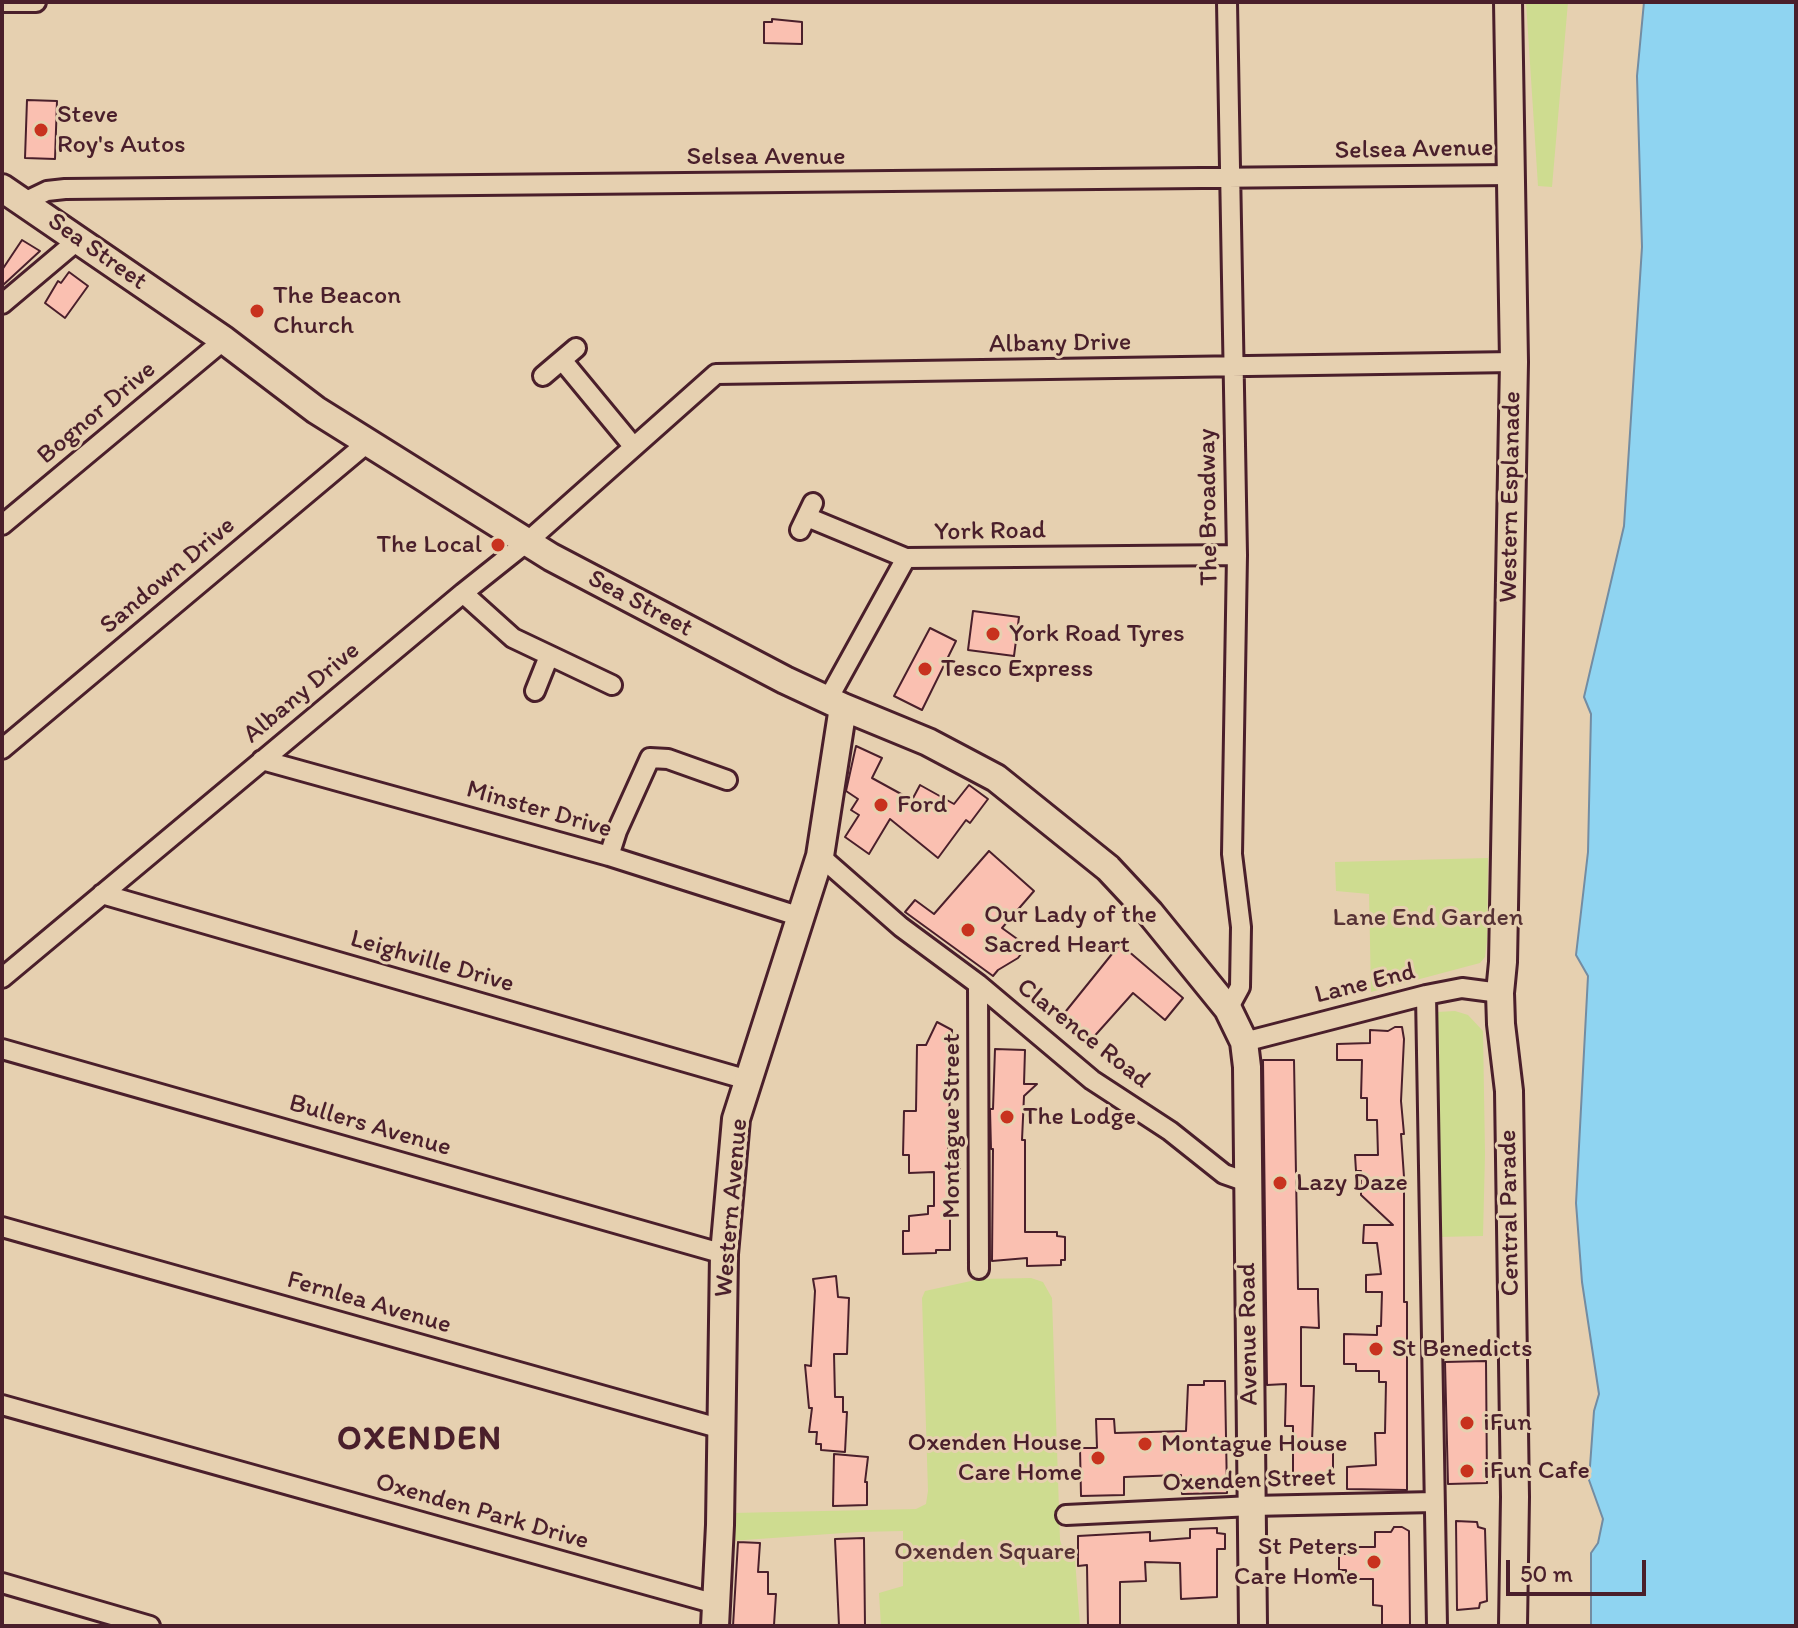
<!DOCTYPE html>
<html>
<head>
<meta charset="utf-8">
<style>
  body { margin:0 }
  #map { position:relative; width:1798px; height:1628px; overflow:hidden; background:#e6d0b0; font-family:Itim,sans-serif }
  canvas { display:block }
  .frame { position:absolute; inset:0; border:4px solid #4a1f2b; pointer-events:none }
  .scale { position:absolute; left:1506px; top:1560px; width:140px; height:36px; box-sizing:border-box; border:4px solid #4a1f2b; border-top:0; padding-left:10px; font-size:24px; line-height:28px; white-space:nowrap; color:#4a1f2b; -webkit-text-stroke:6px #e6d0b0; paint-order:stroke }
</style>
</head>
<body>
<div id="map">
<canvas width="1798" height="1628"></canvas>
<div class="frame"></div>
<div class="scale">50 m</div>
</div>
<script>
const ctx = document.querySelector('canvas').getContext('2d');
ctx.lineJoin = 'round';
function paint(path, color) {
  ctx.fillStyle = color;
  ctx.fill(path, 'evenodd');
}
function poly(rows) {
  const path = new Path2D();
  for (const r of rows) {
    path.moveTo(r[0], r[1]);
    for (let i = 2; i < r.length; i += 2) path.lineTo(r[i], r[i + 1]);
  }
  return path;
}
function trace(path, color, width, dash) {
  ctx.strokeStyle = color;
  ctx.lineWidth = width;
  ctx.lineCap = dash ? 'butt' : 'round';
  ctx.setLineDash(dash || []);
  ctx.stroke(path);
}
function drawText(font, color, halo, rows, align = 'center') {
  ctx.font = font + ' Itim,sans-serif';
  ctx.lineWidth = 6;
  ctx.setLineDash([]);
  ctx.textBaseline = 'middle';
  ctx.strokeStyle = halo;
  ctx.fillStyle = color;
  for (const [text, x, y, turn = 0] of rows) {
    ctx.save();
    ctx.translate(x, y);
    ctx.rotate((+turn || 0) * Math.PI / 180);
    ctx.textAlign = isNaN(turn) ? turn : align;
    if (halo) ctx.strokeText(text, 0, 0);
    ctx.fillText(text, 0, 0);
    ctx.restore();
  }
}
const green = poly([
  [1526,2,1568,2,1552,187,1538,186],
  [1488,858,1487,941,1485,957,1480,963,1371,992,1369,894,1336,891,1335,862],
  [1455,1011,1468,1015,1483,1031,1485,1154,1483,1236,1439,1237,1437,1012],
  [1031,1278,1043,1282,1052,1298,1060,1540,1062,1546,1074,1546,1080,1626,881,1626,879,1593,903,1586,903,1531,858,1532,730,1541,732,1513,916,1509,926,1504,928,1491,922,1298,925,1291,980,1279]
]);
const water = poly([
  [1644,2,1796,2,1796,1626,1591,1626,1591,1553,1598,1543,1603,1519,1589,1480,1594,1411,1599,1394,1582,1282,1576,1203,1588,976,1576,955,1588,852,1591,714,1584,697,1624,526,1642,247,1637,76,1644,2]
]);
const building = poly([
  [772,19,802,22,802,44,764,43,764,22,772,22,772,19],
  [27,100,57,101,55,159,25,158,27,100],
  [22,240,40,251,2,286,2,270,22,240],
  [69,272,88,286,65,318,45,303,58,281,61,283,69,272],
  [973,611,1019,617,1014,656,968,650,973,611],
  [930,628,956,641,922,710,894,696,930,628],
  [856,746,882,758,872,778,912,800,920,785,954,804,969,785,988,799,970,823,966,820,938,858,890,819,869,854,845,837,859,815,851,810,858,799,846,791,856,746],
  [989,851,1034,891,1002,928,1027,946,1018,958,998,970,993,976,905,912,915,900,934,914,989,851],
  [1120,944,1183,998,1165,1020,1133,993,1091,1040,1062,1016,1120,944],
  [937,1022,952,1030,948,1152,960,1152,960,1172,950,1172,950,1250,936,1250,936,1253,903,1254,903,1231,909,1231,909,1216,928,1214,928,1206,934,1206,934,1172,909,1173,909,1155,903,1155,904,1111,916,1111,917,1045,926,1045,937,1022],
  [1395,1027,1402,1027,1404,1039,1401,1101,1404,1134,1401,1134,1404,1177,1404,1302,1407,1302,1407,1490,1347,1489,1347,1467,1376,1465,1375,1433,1385,1433,1386,1382,1379,1382,1379,1371,1356,1371,1356,1364,1344,1364,1344,1334,1377,1335,1377,1326,1381,1326,1382,1292,1366,1292,1366,1275,1381,1274,1377,1243,1363,1243,1364,1225,1393,1225,1361,1195,1361,1171,1356,1171,1355,1155,1378,1155,1377,1120,1367,1120,1367,1098,1361,1098,1362,1060,1337,1060,1337,1044,1370,1043,1370,1030,1388,1031,1395,1027],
  [995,1049,1025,1050,1024,1084,1037,1084,1024,1096,1022,1140,1025,1140,1025,1232,1057,1232,1057,1236,1065,1237,1065,1260,1061,1260,1061,1265,1027,1266,1027,1258,992,1261,993,1149,991,1149,990,1109,993,1109,995,1049],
  [1263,1060,1294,1060,1298,1289,1318,1289,1318,1298,1319,1328,1301,1327,1301,1386,1314,1386,1312,1442,1333,1441,1333,1477,1293,1477,1293,1426,1285,1426,1286,1384,1267,1385,1263,1060],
  [836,1276,838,1297,849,1298,847,1354,834,1354,835,1397,843,1397,843,1412,847,1412,845,1452,821,1450,821,1444,816,1444,817,1432,809,1432,812,1408,809,1408,805,1365,811,1366,815,1291,813,1279,836,1276],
  [1486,1361,1487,1483,1448,1484,1445,1362,1486,1361],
  [1204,1381,1225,1381,1227,1493,1182,1494,1181,1475,1124,1477,1124,1495,1081,1496,1080,1448,1097,1448,1096,1419,1114,1419,1115,1433,1186,1431,1188,1385,1204,1385,1204,1381],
  [834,1454,868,1457,865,1482,867,1482,867,1505,833,1506,834,1454],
  [1456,1521,1477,1522,1478,1527,1485,1529,1487,1601,1480,1603,1479,1608,1457,1610,1456,1521],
  [1394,1527,1402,1527,1409,1531,1410,1626,1382,1626,1382,1606,1373,1605,1373,1579,1347,1579,1346,1570,1339,1570,1339,1554,1346,1554,1346,1547,1375,1547,1375,1532,1391,1532,1394,1527],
  [1217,1528,1217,1533,1225,1534,1225,1549,1217,1549,1217,1597,1181,1599,1180,1563,1145,1562,1146,1581,1120,1582,1120,1626,1088,1626,1087,1565,1078,1566,1078,1536,1150,1532,1150,1541,1190,1538,1190,1529,1217,1528],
  [864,1538,865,1626,839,1626,835,1539,864,1538],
  [738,1542,760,1543,758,1572,768,1572,768,1594,776,1594,774,1625,733,1626,738,1542]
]);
const street = poly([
  [2,2,36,2],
  [1227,2,1237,555,1232,854,1241,927,1240,987,1228,1009],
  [24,202,47,191,65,189,1511,175],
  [2,304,78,240],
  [562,360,633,446],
  [543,376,576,348],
  [807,517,906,558],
  [2,525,224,340],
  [800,530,813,503],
  [463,593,513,638,612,685],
  [535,691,549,656],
  [827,701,906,558,1237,555],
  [2,749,367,443],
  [262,760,609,856,801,917],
  [609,856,617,831,650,758,668,759,727,780],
  [820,856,901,927,978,984,1092,1080,1170,1131,1224,1174,1247,1182],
  [102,894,748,1080],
  [2,978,463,593,527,542,716,374,1514,362],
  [978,984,979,1269],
  [1426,995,1437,1626],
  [1244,1042,1426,995,1462,988,1500,993],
  [2,1049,724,1254],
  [2,1227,722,1429],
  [2,1405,716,1604],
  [1066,1515,1252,1506,1434,1502],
  [2,1583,150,1626]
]);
const secondary = poly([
  [1508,2,1514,362,1503,962,1500,993,1501,1024,1509,1091,1515,1497,1513,1626],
  [2,188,224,340,316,410,551,557,785,680,843,707,928,742,996,778,1108,868,1150,913,1228,1009,1244,1042,1247,1067,1253,1626],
  [715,1626,720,1525,724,1254,736,1119,820,856,843,707]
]);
const markers = [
  [41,130,8,"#c8321e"],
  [257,311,8,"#c8321e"],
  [498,545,8,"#c8321e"],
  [993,634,8,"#c8321e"],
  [925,669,8,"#c8321e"],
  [881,805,8,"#c8321e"],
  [968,930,8,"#c8321e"],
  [1007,1117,8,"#c8321e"],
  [1280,1183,8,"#c8321e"],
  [1376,1349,8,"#c8321e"],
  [1467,1423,8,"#c8321e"],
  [1145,1444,8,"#c8321e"],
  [1098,1458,8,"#c8321e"],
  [1467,1471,8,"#c8321e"],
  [1374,1562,8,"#c8321e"]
];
const poiNames = [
  ["Steve",57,115],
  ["Roy's Autos",57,145],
  ["The Beacon",273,296],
  ["Church",273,326],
  ["The Local",482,545,"right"],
  ["York Road Tyres",1009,634],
  ["Tesco Express",941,669],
  ["Ford",897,805],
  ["Our Lady of the",984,915],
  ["Sacred Heart",984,945],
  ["The Lodge",1023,1117],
  ["Lazy Daze",1296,1183],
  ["St Benedicts",1392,1349],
  ["iFun",1483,1423],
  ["Oxenden House",1082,1443,"right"],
  ["Care Home",1082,1473,"right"],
  ["Montague House",1161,1444],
  ["iFun Cafe",1483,1471],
  ["St Peters",1358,1547,"right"],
  ["Care Home",1358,1577,"right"]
];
const streetNames = [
  ["Selsea Avenue",1414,150,-1],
  ["Selsea Avenue",766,157],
  ["Sea Street",97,252,35],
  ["Albany Drive",1060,344,-1],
  ["Bognor Drive",97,413,-40],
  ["Western Esplanade",1511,497,-89],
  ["The Broadway",1209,507,-91],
  ["York Road",990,532,-1],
  ["Sandown Drive",168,576,-40],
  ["Sea Street",640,604,28],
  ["Albany Drive",302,693,-40],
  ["Minster Drive",539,810,16],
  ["Leighville Drive",432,962,16],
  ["Lane End",1365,984,-14],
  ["Clarence Road",1083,1034,38],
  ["Bullers Avenue",370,1126,16],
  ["Montague Street",952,1126,-90],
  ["Western Avenue",732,1208,-85],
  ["Central Parade",1510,1213,-91],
  ["Fernlea Avenue",369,1303,16],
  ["Avenue Road",1249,1334,-91],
  ["Oxenden Street",1249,1481,-2],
  ["Oxenden Park Drive",482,1512,16]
];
const parkNames = [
  ["Lane End Garden",1428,918],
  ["Oxenden Square",985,1552]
];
const districtNames = [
  ["OXENDEN",420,1440]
];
paint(green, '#cedc90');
paint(water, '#8fd4f1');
trace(water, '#738ca2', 2);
paint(building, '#fac0b1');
trace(building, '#4a1f2b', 2);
trace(street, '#4a1f2b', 24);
trace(secondary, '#4a1f2b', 32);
trace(street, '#e6d0b0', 18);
trace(secondary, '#e6d0b0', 26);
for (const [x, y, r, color] of markers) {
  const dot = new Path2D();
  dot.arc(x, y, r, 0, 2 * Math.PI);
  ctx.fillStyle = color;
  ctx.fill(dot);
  trace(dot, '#e6d0b0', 3);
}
drawText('26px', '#4a1f2b', '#e6d0b0', poiNames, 'left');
drawText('26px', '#4a1f2b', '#e6d0b0', streetNames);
drawText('26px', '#573235', '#e6d0b0', parkNames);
ctx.letterSpacing = '2px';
drawText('bold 34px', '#4a1f2b', '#e6d0b0', districtNames);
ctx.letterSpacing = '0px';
</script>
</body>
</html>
